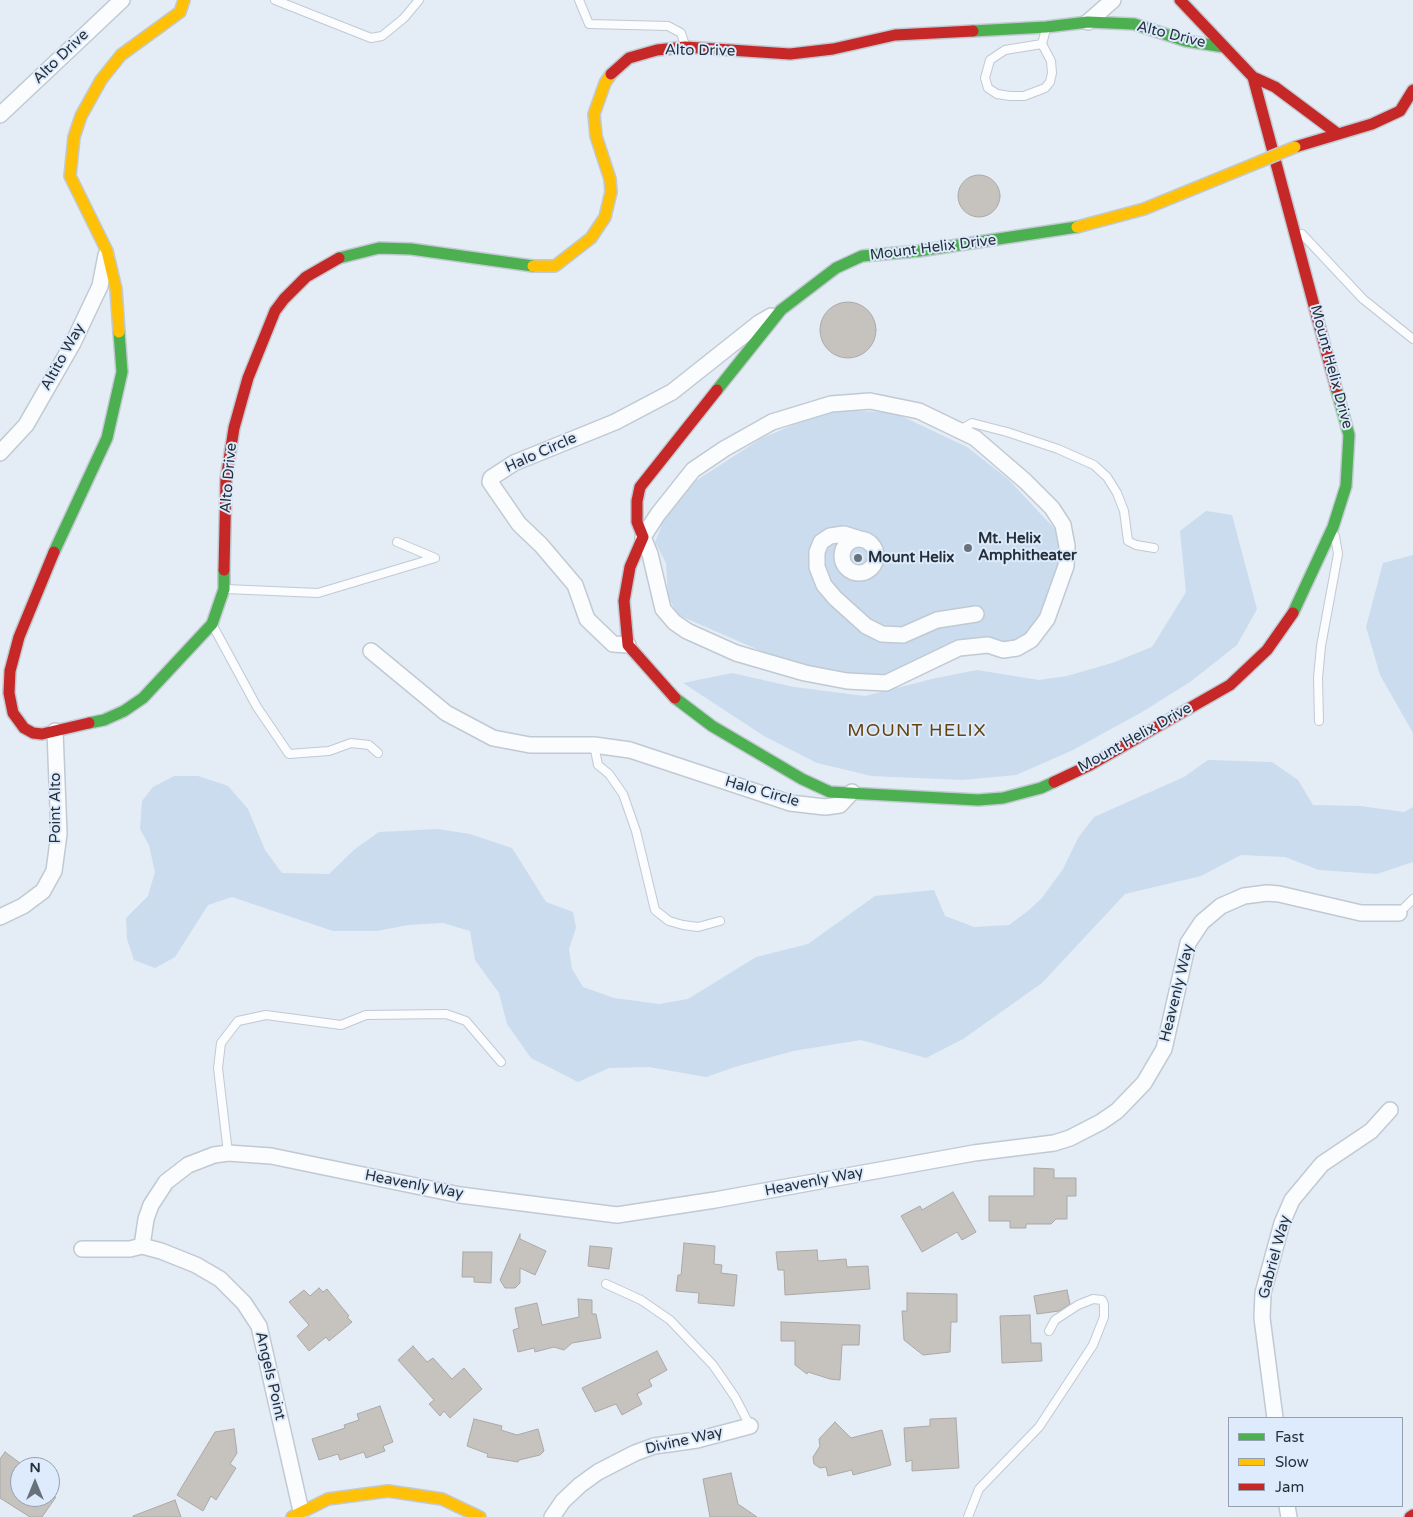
<!DOCTYPE html>
<html>
<head>
<meta charset="utf-8">
<style>
  body { margin:0 }
  #map { position:relative; width:1413px; height:1517px; overflow:hidden; background:#e4ecf5; font-family:"Varela Round",sans-serif }
  canvas { display:block }
  .legend { position:absolute; left:1228px; top:1417px; width:175px; height:90px; box-sizing:border-box; background:#ddebfc; border:1px solid #94a0ae; margin:0; padding:6px 9px; list-style:none; font-size:15px; color:#26303a }
  .legend li { display:flex; align-items:center; gap:10px; height:25px }
  .legend b { width:25px; border:1px solid #94a0ae }
  .north { position:absolute; left:10px; top:1457px; width:50px; height:50px; box-sizing:border-box; background:#ddebfc; border:1px solid #94a0ae; border-radius:50%; rotate:0deg; font-size:14px; font-weight:700; line-height:20px; text-align:center; color:#26303a }
  .north::after { content:''; display:block; margin:auto; width:18px; height:22px; background:#68727b; clip-path:polygon(50% 0,100% 100%,50% 72%,0 100%) }
</style>
</head>
<body>
<div id="map">
<canvas width="1413" height="1517"></canvas>
<ul class="legend">
<li><b style="height:6px;background:#4caf50"></b>Fast</li>
<li><b style="height:6px;background:#ffc107"></b>Slow</li>
<li><b style="height:6px;background:#c62828"></b>Jam</li>
</ul>
<div class="north">N</div>
</div>
<script>
const ctx = document.querySelector('canvas').getContext('2d');
ctx.lineJoin = 'round';
function paint(path, color) {
  ctx.fillStyle = color;
  ctx.fill(path, 'evenodd');
}
function poly(rows) {
  const path = new Path2D();
  for (const r of rows) {
    if (r.length === 3) {
      path.moveTo(r[0] + r[2], r[1]);
      path.arc(r[0], r[1], r[2], 0, 2 * Math.PI);
      continue;
    }
    path.moveTo(r[0], r[1]);
    for (let i = 2; i < r.length; i += 2) path.lineTo(r[i], r[i + 1]);
  }
  return path;
}
function trace(path, color, width, dash) {
  ctx.strokeStyle = color;
  ctx.lineWidth = width;
  ctx.lineCap = dash ? 'butt' : 'round';
  ctx.setLineDash(dash || []);
  ctx.stroke(path);
}
function drawText(font, color, halo, rows, align = 'center') {
  ctx.font = font + ' "Varela Round",sans-serif';
  ctx.lineWidth = 4;
  ctx.setLineDash([]);
  ctx.textBaseline = 'middle';
  ctx.strokeStyle = halo;
  ctx.fillStyle = color;
  for (const [text, x, y, turn = 0] of rows) {
    ctx.save();
    ctx.translate(x, y);
    ctx.rotate((+turn || 0) * Math.PI / 180);
    ctx.textAlign = isNaN(turn) ? turn : align;
    if (halo) ctx.strokeText(text, 0, 0);
    ctx.fillText(text, 0, 0);
    ctx.restore();
  }
}
const green = poly([
  [832,409,895,413,967,447,1008,479,1052,526,1060,536,1060,559,1056,576,1037,620,1024,637,1013,641,964,643,881,676,833,673,782,660,678,615,668,597,666,563,655,542,669,507,694,482,762,438],
  [1206,511,1232,515,1257,609,1237,645,1190,682,1142,712,1071,751,1016,775,962,780,872,776,817,763,764,736,683,683,732,673,794,687,865,696,936,678,977,670,1039,680,1067,676,1112,663,1152,647,1186,592,1180,531],
  [1413,555,1413,733,1380,675,1366,627,1383,563],
  [1208,760,1272,762,1298,780,1313,805,1360,806,1404,812,1413,807,1413,862,1377,874,1319,870,1285,857,1241,855,1201,876,1125,894,1042,983,963,1039,926,1058,861,1040,793,1051,735,1067,706,1077,649,1067,609,1068,578,1082,531,1058,507,1024,499,993,475,960,470,931,443,923,408,925,377,931,333,931,232,897,208,905,175,957,155,968,134,960,127,939,126,918,148,896,155,872,149,845,140,829,142,801,153,787,174,776,198,776,228,786,248,809,265,850,282,873,329,874,355,849,379,832,437,829,470,834,512,848,546,902,573,912,576,928,569,949,572,969,583,987,614,998,659,1004,688,999,756,957,808,944,875,896,934,890,945,916,974,927,1009,925,1028,911,1042,898,1063,869,1078,838,1094,817,1184,777]
]);
const building = poly([
  [979,196,21],
  [848,330,28],
  [1034,1168,1054,1169,1054,1178,1076,1178,1076,1196,1067,1196,1067,1219,1056,1219,1051,1224,1026,1224,1026,1228,1010,1228,1010,1221,989,1221,989,1196,1034,1196,1034,1168],
  [953,1192,976,1232,962,1240,957,1232,922,1252,901,1216,920,1206,922,1210,953,1192],
  [520,1234,520,1239,546,1251,535,1275,520,1268,520,1283,515,1288,505,1288,500,1280,520,1234],
  [684,1243,715,1246,714,1264,722,1265,721,1273,737,1275,734,1306,698,1303,699,1293,676,1291,678,1275,681,1275,684,1243],
  [590,1246,612,1248,609,1269,588,1266,590,1246],
  [817,1250,818,1261,846,1259,847,1267,868,1266,870,1289,785,1295,784,1270,778,1270,776,1252,817,1250],
  [463,1252,492,1252,491,1283,474,1282,474,1277,462,1277,463,1252],
  [319,1288,323,1292,327,1289,349,1316,347,1317,352,1322,329,1341,326,1337,309,1351,297,1336,309,1325,289,1302,304,1290,310,1296,319,1288],
  [1067,1290,1070,1304,1059,1311,1037,1314,1034,1296,1067,1290],
  [907,1293,957,1294,957,1322,951,1322,950,1352,923,1355,904,1340,902,1311,907,1311,907,1293],
  [578,1299,592,1300,592,1314,596,1314,601,1338,572,1343,564,1350,554,1347,535,1352,534,1348,518,1352,513,1330,519,1328,515,1308,537,1303,542,1325,579,1317,578,1299],
  [1030,1315,1031,1343,1041,1343,1042,1361,1002,1363,1000,1316,1030,1315],
  [781,1322,860,1325,859,1345,842,1345,840,1380,830,1379,808,1372,807,1374,795,1365,795,1341,781,1341,781,1322],
  [413,1346,427,1362,433,1358,452,1379,464,1368,482,1389,450,1418,444,1411,440,1416,429,1404,434,1400,398,1360,413,1346],
  [657,1351,667,1370,649,1380,652,1386,637,1394,642,1404,622,1415,616,1404,595,1412,582,1388,657,1351],
  [380,1406,393,1442,383,1446,385,1451,366,1458,364,1452,340,1460,338,1454,319,1460,312,1439,345,1428,344,1425,359,1420,357,1414,380,1406],
  [956,1418,959,1468,912,1471,912,1460,906,1462,904,1428,930,1426,930,1419,956,1418],
  [474,1419,502,1426,501,1430,517,1435,538,1429,544,1451,540,1455,519,1460,518,1462,487,1457,488,1454,467,1446,474,1419],
  [835,1422,851,1438,882,1430,891,1465,853,1475,852,1470,828,1476,826,1467,820,1468,814,1464,813,1457,820,1446,819,1439,835,1422],
  [234,1429,237,1453,230,1464,236,1468,216,1500,211,1496,203,1511,177,1495,215,1432,234,1429],
  [5,1452,20,1463,20,1497,56,1497,42,1517,30,1517,0,1498,0,1459,5,1452],
  [731,1473,738,1504,757,1517,710,1517,703,1479,731,1473],
  [175,1500,181,1517,133,1517,133,1516,175,1500]
]);
const lane = poly([
  [275,0,371,38,382,36,404,18,419,0],
  [579,0,589,24,668,26,681,33,685,45],
  [1042,44,1051,61,1052,73,1050,82,1045,88,1024,96,1010,96,997,94,988,88,985,78,990,60,1005,50,1042,44,1046,29],
  [1302,234,1363,299,1413,339],
  [960,430,972,423,1007,432,1058,449,1094,465,1107,477,1117,493,1124,511,1128,541,1136,545,1154,548],
  [226,589,318,593,435,558,397,542],
  [213,626,257,707,289,754,329,751,351,743,369,745,378,753],
  [1319,721,1318,678,1321,646,1338,554,1335,536],
  [594,745,598,765,609,774,623,794,636,831,655,910,669,921,683,925,698,927,720,921],
  [1399,913,1413,899],
  [228,1153,218,1068,221,1043,238,1021,266,1015,341,1025,366,1015,446,1014,466,1021,501,1062],
  [606,1284,641,1300,670,1320,713,1365,735,1397,750,1426],
  [968,1517,979,1489,1039,1427,1093,1345,1104,1317,1104,1304,1102,1300,1093,1299,1078,1305,1055,1320,1049,1331]
]);
const street = poly([
  [1088,22,1113,0],
  [0,115,122,0],
  [870,401,919,411,975,438,1025,481,1052,508,1063,525,1067,546,1066,566,1047,619,1031,640,1017,648,1003,650,988,645,959,648,886,683,847,681,805,673,736,653,687,631,674,622,663,609,650,554,643,537,658,514,693,470,724,449,772,422,831,404,870,401],
  [0,453,26,425,73,343,100,286,106,255],
  [859,556,17],
  [860,539,844,534,830,536,821,542,817,552,817,567,824,585,835,598,866,626,882,634,903,635,937,620,976,614],
  [628,645,613,644,587,619,575,585,541,545,519,524,490,482,491,478,514,463,615,422,672,392,759,323,771,316],
  [371,651,446,713,493,738,530,745,594,745,630,750,790,803,825,807,840,805,852,792],
  [0,917,23,906,43,891,54,871,59,834,55,731],
  [142,1246,146,1219,151,1205,166,1182,188,1165,214,1155,228,1153,271,1156,460,1195,617,1215,715,1200,974,1153,1054,1143,1070,1138,1101,1122,1117,1111,1144,1083,1164,1049,1188,943,1202,922,1221,906,1244,896,1267,893,1279,894,1361,913,1399,913],
  [82,1249,130,1249,142,1246,161,1251,196,1265,220,1279,244,1303,259,1326,301,1511],
  [1275,1418,1262,1318,1263,1293,1282,1223,1292,1200,1322,1164,1371,1131,1390,1110],
  [1287,1506,1289,1517],
  [552,1517,563,1501,580,1485,598,1472,635,1453,654,1446,697,1440,750,1426]
]);
const fast = poly([
  [973,31,1046,27,1088,22,1134,24,1186,41,1224,47],
  [339,258,379,248,411,249,533,266],
  [717,390,781,310,836,268,862,256,919,251,1077,227],
  [54,552,107,438,122,372,119,332],
  [1293,613,1333,527,1346,486,1349,435,1336,388],
  [675,698,712,726,802,779,830,792,978,800,1003,798,1041,788,1054,782],
  [89,723,104,720,124,711,143,698,212,624,224,589,224,570]
]);
const slow = poly([
  [1077,227,1144,209,1259,162],
  [533,266,555,266,591,238,605,217,611,192,610,179,596,136,594,114,605,83,611,74],
  [119,332,116,289,107,251,70,176,74,137,81,116,101,80,121,55,180,12,184,0],
  [292,1517,328,1499,388,1491,442,1499,480,1517]
]);
const jam = poly([
  [1180,0,1253,77,1336,388],
  [611,74,629,58,657,50,685,47,790,54,833,49,895,35,973,31],
  [1253,77,1275,87,1338,134],
  [1295,147,1372,124,1400,111,1413,90],
  [54,552,19,637,10,671,9,693,13,713,24,728,33,733,42,734,89,723],
  [224,570,226,479,234,428,248,378,275,311,284,299,306,277,339,258],
  [675,698,628,645,624,601,630,567,643,537,637,522,637,501,640,487,717,390],
  [1054,782,1090,765,1230,685,1267,650,1293,613],
  [1410,1517,1413,1515]
]);
const slowBridge = poly([
  [1259,162,1295,147]
]);
const markers = [
  [968,548,5,"#68727b"],
  [858,558,5,"#68727b"]
];
const streetNames = [
  ["Alto Drive",1171,35,14],
  ["Alto Drive",700,51,1],
  ["Alto Drive",61,57,-44],
  ["Mount Helix Drive",933,248,-7],
  ["Altito Way",63,357,-61],
  ["Mount Helix Drive",1331,367,75],
  ["Halo Circle",541,453,-24],
  ["Alto Drive",229,478,-85],
  ["Mount Helix Drive",1135,738,-29],
  ["Halo Circle",762,792,16],
  ["Point Alto",56,808,-90],
  ["Heavenly Way",1177,993,-76],
  ["Heavenly Way",814,1182,-11],
  ["Heavenly Way",414,1185,11],
  ["Gabriel Way",1275,1257,-75],
  ["Angels Point",270,1376,77],
  ["Divine Way",684,1441,-13]
];
const poiNames = [
  ["Mt. Helix",978,539],
  ["Amphitheater",978,556],
  ["Mount Helix",868,558]
];
const quarterNames = [
  ["MOUNT HELIX",917,731]
];
paint(green, '#cadcee');
paint(building, '#c6c2be');
trace(building, '#aaa9a8', 1);
trace(lane, '#c1c9d2', 10);
trace(street, '#c1c9d2', 18);
trace(fast, '#c1c9d2', 14);
trace(slow, '#c1c9d2', 14);
trace(jam, '#c1c9d2', 14);
trace(lane, '#fbfcfe', 8);
trace(street, '#fbfcfe', 15);
trace(fast, '#4caf50', 11);
trace(slow, '#ffc107', 11);
trace(jam, '#c62828', 11);
trace(slowBridge, '#c1c9d2', 14, []);
trace(slowBridge, '#ffc107', 11);
for (const [x, y, r, color] of markers) {
  const dot = new Path2D();
  dot.arc(x, y, r, 0, 2 * Math.PI);
  ctx.fillStyle = color;
  ctx.fill(dot);
  trace(dot, '#ddebfc', 2);
}
drawText('15px', '#26303a', '#ddebfc', streetNames);
drawText('bold 15px', '#26303a', '#ddebfc', poiNames, 'left');
ctx.letterSpacing = '1px';
drawText('18px', '#66430f', '#ddebfc', quarterNames);
ctx.letterSpacing = '0px';
</script>
</body>
</html>
